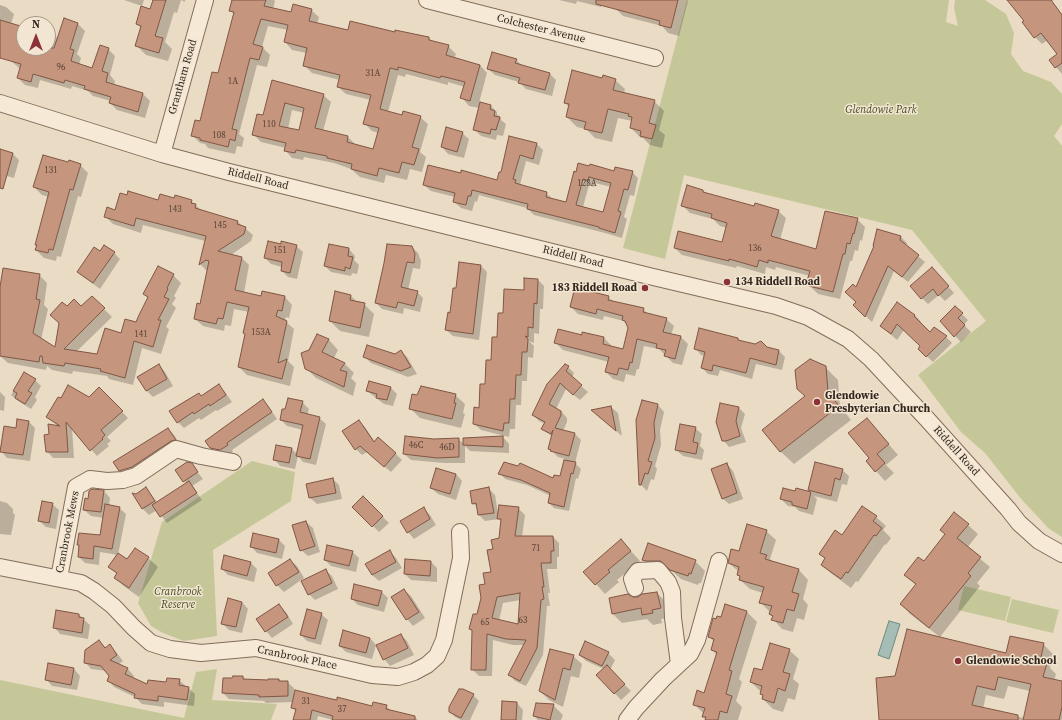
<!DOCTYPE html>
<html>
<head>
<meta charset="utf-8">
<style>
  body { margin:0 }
  #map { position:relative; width:1062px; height:720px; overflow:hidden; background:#eadbc4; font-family:"Source Serif 4",serif }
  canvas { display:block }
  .north { position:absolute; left:16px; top:16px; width:40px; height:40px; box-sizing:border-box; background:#f2e6d2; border:1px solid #a69a8a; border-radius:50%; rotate:0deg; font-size:11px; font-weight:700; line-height:16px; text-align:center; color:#34271f }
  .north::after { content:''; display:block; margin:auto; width:14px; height:18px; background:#8d3139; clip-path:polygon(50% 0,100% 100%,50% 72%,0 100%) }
</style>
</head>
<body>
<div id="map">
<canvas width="1062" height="720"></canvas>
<div class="north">N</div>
</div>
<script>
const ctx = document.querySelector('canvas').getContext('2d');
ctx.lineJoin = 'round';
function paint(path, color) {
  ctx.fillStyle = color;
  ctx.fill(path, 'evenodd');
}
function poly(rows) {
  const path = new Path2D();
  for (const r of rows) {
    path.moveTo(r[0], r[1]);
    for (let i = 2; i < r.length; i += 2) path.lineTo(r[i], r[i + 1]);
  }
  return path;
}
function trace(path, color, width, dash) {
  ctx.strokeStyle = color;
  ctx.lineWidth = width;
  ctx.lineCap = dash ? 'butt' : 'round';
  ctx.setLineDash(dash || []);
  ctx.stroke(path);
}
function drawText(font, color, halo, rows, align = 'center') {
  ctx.font = font + ' "Source Serif 4",serif';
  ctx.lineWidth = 3;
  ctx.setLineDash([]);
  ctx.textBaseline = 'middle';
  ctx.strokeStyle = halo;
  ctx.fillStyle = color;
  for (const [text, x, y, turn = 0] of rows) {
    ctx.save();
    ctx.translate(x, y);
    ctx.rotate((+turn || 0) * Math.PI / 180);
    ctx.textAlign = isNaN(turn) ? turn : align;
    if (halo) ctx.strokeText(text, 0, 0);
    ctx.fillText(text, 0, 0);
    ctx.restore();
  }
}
const green = poly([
  [687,0,949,0,946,22,958,26,954,8,955,0,985,0,1006,14,1014,33,1011,54,1023,71,1051,82,1062,94,1062,124,1054,136,1062,146,1062,537,1048,528,1040,519,1022,500,985,453,961,432,918,375,986,321,912,230,684,175,665,259,623,248],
  [252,461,295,472,291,501,213,550,217,636,184,641,163,633,151,626,138,603,162,522],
  [964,586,1011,597,1005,621,958,610],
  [1012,599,1059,610,1053,633,1006,622],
  [217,669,212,700,277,704,271,720,0,720,0,680,184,718,196,672]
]);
const water = poly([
  [889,621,900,624,889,659,878,655,889,621]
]);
const shadow = poly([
  [124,0,144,0,142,6],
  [154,0,185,0,185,2,181,0,177,13,174,12,165,42,172,49,168,61,146,55,136,45,141,28,137,24,151,10],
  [234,0,274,0,275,1,273,9,291,13,311,10,319,17,317,24,349,31,395,34,429,38,433,42,448,46,456,54,454,59,480,65,487,73,479,103,491,106,497,112,497,114,501,118,501,120,506,124,503,136,497,135,496,140,481,136,474,129,480,108,469,106,462,98,465,87,448,82,448,85,406,74,405,77,398,75,388,112,403,116,420,117,428,124,420,152,426,157,422,172,410,169,407,180,386,175,384,183,360,177,351,169,334,163,304,157,303,160,292,158,285,150,286,148,261,142,253,134,264,116,273,81,323,95,331,102,323,131,348,137,355,144,374,150,378,133,372,131,365,124,371,100,346,94,338,87,340,80,312,73,304,65,307,53,292,50,285,42,288,30,268,26,262,47,270,55,267,67,257,65,239,134,244,138,242,147,237,146,235,154,208,148,205,144,200,143,192,135,200,122,219,75,235,15,231,11],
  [292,110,304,113,299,131,288,129],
  [559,0,603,0,601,7,577,1,576,4],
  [612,0,687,0,688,1,679,36,668,33,662,26,623,16,615,8],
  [1009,0,1054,0,1052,1,1062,14,1062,74,1051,61,1059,54,1048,40,1042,44,1035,37,1025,21],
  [0,5,6,7,14,14,11,24,24,28,24,48,48,48,48,35,58,38,78,24,85,31,77,54,81,58,79,65,93,69,108,49,115,56,110,75,115,81,114,85,143,94,150,101,145,118,117,110,110,103,111,101,93,96,88,91,72,86,71,89,40,80,38,88,25,85,18,78,21,69,19,68,0,51],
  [516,60,523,66,550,74,556,80,552,96,526,89,519,82,495,75,488,69],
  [603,79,615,80,625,89,624,93,654,101,664,111,659,130,665,135,662,148,650,145,643,138,641,138,631,128,632,121,618,118,612,142,595,138,586,129,577,127,567,117,570,108,565,103],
  [462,133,469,139,464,158,448,154,442,147],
  [510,137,537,144,543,150,539,165,526,161,520,185,546,193,553,199,566,203,574,172,632,172,638,178,634,196,630,195,624,217,627,219,622,238,605,233,534,215,527,208,479,195,477,202,475,201,472,211,461,208,454,202,455,197,431,191,424,185,461,174,498,181,501,174],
  [595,183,611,187,604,213,583,207,589,185,594,187],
  [0,150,13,154,19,160,14,178,0,174],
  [80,165,88,173,81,197,78,196,61,257,57,256,56,261,44,258,36,250,37,246,36,244,49,197,42,195,34,187],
  [703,190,706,194,755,207,778,211,786,218,780,240,817,250,857,219,865,227,862,241,860,240,858,251,855,250,852,261,850,261,840,299,818,294,810,286,811,283,809,280,810,276,776,267,775,270,766,267,765,274,737,266,736,268,682,255,675,248,723,243,727,228,720,226,713,219,690,213,682,205],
  [175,199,191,201,202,211,238,222,253,235,251,241,231,255,242,258,249,265,244,293,261,297,285,297,292,305,289,318,286,317,285,321,294,329,288,361,294,367,290,386,247,375,239,367,249,312,234,309,231,326,225,325,224,331,203,326,195,319,201,305,208,272,200,264,205,241,143,225,141,233,113,224,106,217,115,211,159,201],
  [901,237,907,243,906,246,925,262,908,282,894,271,872,322,854,305,857,302,857,288,875,247],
  [281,245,296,246,303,252,297,279,288,277,282,271,282,267,271,264,265,258],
  [329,245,349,249,355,256,354,260,359,265,357,274,352,273,351,276,331,272,325,266],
  [412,247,418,253,421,261,420,269,413,268,408,290,417,292,423,298,420,312,404,308,403,314,382,309,376,303],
  [100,252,114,253,120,259,100,289,85,278,78,272],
  [481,266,487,272,479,340,453,336,446,330,451,314],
  [39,275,47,283,44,305,48,309,41,340,55,349,67,308,81,308,92,297,112,317,76,352,97,356,122,334,137,324,149,299,144,294,173,275,181,283,174,296,176,298,172,304,176,308,166,327,169,329,161,354,142,348,133,385,109,379,107,376,73,371,72,374,52,370,47,366,46,370,8,363,0,356,0,294],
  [938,275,954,293,945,301,939,295,928,304,922,298],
  [538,280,544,286,543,309,540,309,539,334,534,333,534,343,529,341,534,346,533,358,528,357,527,381,522,381,521,405,516,405,515,429,510,429,509,437,481,430,474,424,480,409,504,314,525,291],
  [590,286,597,294,608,297,614,302,643,309,648,314,666,319,674,326,671,335,681,337,688,344,682,365,673,363,659,349,644,346,639,369,637,369,635,376,626,374,624,382,613,379,606,372,609,362,563,350,556,343,582,336,583,333,604,338,611,345,611,347,624,350,629,328,624,321,604,316,603,320,578,314,571,307,579,293],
  [351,296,357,302,364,304,374,314,369,337,340,331,330,321],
  [955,307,968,320,964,325,971,332,961,342,955,336],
  [915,315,921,322,920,323,930,333,946,337,952,343,933,362,919,349,921,346,904,330,897,340,881,326],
  [317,335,329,340,338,350,334,358,344,363,354,373,351,378,356,383,353,396,316,378,306,368,309,351],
  [738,339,741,342,779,351,785,357,782,370,756,364,752,379,720,370,718,376,708,374,702,368,705,356,701,355,695,348],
  [401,351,407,357,417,374,408,377,371,363,365,357,395,355],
  [159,365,165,372,173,386,153,397,147,391,139,377],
  [568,367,574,373,572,378,588,392,580,400,566,389,556,409,561,411,567,418,567,422,563,431,574,433,581,440,575,463,581,469,578,479,576,478,569,511,554,508,549,503,551,496,527,485,505,479,500,473,554,480,560,477,565,459,558,457,550,449,553,437,542,429,545,424,539,421,533,415],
  [825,367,838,380,840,406,851,420,794,464,781,452,764,430,806,397],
  [25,373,35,380,41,386,35,397,37,400,31,409,18,401,11,395],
  [219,385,225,392,232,402,217,411,216,410,201,420,199,418,184,428,178,422,201,397],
  [390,387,397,394,393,406,384,404,367,391],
  [99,388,128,418,107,437,111,441,107,444,109,446,97,456,72,428,74,458,53,458,47,451,50,435,59,427,48,417,89,398],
  [0,392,5,397,4,411,0,410],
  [455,395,465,404,463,413,465,414,461,428,420,418,410,408,418,396],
  [263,401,269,407,277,419,232,450,233,452,227,456,217,454,210,447],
  [302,402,309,409,307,415,319,418,326,424,316,465,303,462,298,456,295,469,280,466,274,459,292,449,297,454,303,430,287,426,281,420],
  [658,405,664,412,660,430,661,445,655,466,657,469,654,480,651,479,647,491,640,484],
  [611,407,618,413,622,436,598,416],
  [739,408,745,414,741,428,746,442,729,447,723,440],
  [867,419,898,455,886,465,894,473,885,481,876,471,870,458],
  [359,421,365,427,375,442,396,454,402,460,391,472,367,452,362,455,356,449],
  [29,422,35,428,30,461,7,458,1,451,17,430],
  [695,428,702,434,700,446,704,450,702,460,683,456,676,450],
  [168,429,174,435,181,446,126,477,120,470],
  [503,437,509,444,509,453,470,451,465,446,465,463,444,463,411,460,404,454,434,440,458,439,464,444],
  [191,464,203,479,192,486,202,500,167,523,157,510,149,515,143,509,134,495,137,495,146,489,158,503,186,483,184,481],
  [727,464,733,471,743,499,729,504,722,498],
  [842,470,849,476,847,485,842,484,837,502,814,496,817,499,813,515,799,511,795,507,788,506,781,499,796,492,797,489,813,493,809,490],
  [456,474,462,481,456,500,438,494,431,488],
  [333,479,339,485,342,499,317,504,310,498,307,484],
  [489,489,495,495,498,513,518,508,525,515,522,537,553,537,559,543,559,557,557,557,557,569,547,569,550,593,548,593,550,606,547,606,543,655,526,686,515,681,509,674,525,645,513,645,493,640,492,676,479,676,472,669,473,632,470,629,478,616,486,585,492,572,494,550,500,539,502,522,499,519,485,521,479,515,478,508,473,503],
  [521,600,519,626,499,621,503,603],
  [104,491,110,498,109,506,119,508,126,514,118,555,127,561,148,558,158,567,139,597,125,587,115,578,117,574,110,567,118,555,100,552,99,565,85,563,79,557,100,536,104,518,91,516,84,510,89,500],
  [363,497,389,523,379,532,354,507],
  [0,501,7,503,13,509,13,513,15,515,11,535,0,534],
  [52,504,59,510,56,529,46,527,39,521],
  [424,509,430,515,436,525,414,539,408,532],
  [876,517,886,526,883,530,891,538,886,545,885,544,858,582,856,581,851,588,832,574,822,565,826,559,820,554,842,536],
  [306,522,313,528,320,552,308,556,301,550],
  [968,525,978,534,967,548,990,567,977,583,980,586,940,637,910,614,901,604,916,585,905,574,924,563],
  [766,531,776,540,770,559,774,563,799,570,808,580,803,599,808,605,804,620,797,618,793,632,782,629,773,619,773,617,770,614,771,613,760,602,763,593,750,589,740,580,741,577,738,574,739,572,729,563,740,552],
  [254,534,279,540,285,546,282,559,257,553,251,546],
  [621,540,640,561,617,580,619,582,605,594,585,572],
  [389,551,396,558,402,568,379,581,372,575,366,564],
  [352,552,359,558,356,572,331,566,325,560],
  [643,559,695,561,705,571,701,583,699,583,698,585,681,579,672,571,657,570,653,569],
  [290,560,297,566,304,578,284,592,277,585,269,574],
  [250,562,257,569,254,582,228,575,222,569],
  [431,562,437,568,437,582,411,580,405,574],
  [325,570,332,576,338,589,315,600,309,594],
  [404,590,411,596,425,618,413,626,407,619],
  [382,592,388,598,384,612,358,605,352,599],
  [657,593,667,603,670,618,661,619,662,623,653,625,647,619,622,623,613,614,632,598,638,598],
  [242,602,248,609,242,633,229,630,222,623],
  [279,605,286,612,293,624,272,638,266,631,258,619],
  [726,605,747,612,757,622,739,679,742,682,736,701,742,707,738,720,706,720,703,716,704,714,694,704,705,694,717,655,712,650,714,642,709,636,722,618],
  [321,614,328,620,321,645,307,641,301,635],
  [79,615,90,625,88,639,60,634,54,627],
  [401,635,407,641,414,655,390,666,384,659],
  [370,638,376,645,372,659,346,652,340,646],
  [99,641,106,648,110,646,116,652,123,661,118,665,128,669,134,676,133,679,148,686,167,684,179,680,195,694,194,706,164,702,164,707,142,704,135,697,114,687,108,680,110,676,107,671,91,669,85,662],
  [1043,644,1053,654,1050,668,1056,674,1054,681,1062,682,1062,720,880,720,896,677,1007,654],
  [1008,686,1030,691,1024,718,983,709,986,695,1004,699],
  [789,650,799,659,793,679,799,684,795,700,788,698,783,712,773,709,763,699,764,697,761,694,761,692,751,682],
  [608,653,615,660,610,670,631,691,621,700,598,675,604,669,586,661,580,655],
  [573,656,582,664,579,678,571,676,563,707,549,700,540,691],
  [49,665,74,669,80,676,77,690,52,686,46,679],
  [243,677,246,680,269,681,279,680,281,682,287,682,294,688,294,697,332,700,372,707,386,706,391,711,415,717,418,720,333,720,318,716,317,720,294,720,296,711,292,708,293,702,266,703,264,701,229,699,223,693],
  [460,690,473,695,479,701,470,720,461,720,455,717,449,710],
  [517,703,523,710,522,720,502,720],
  [553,705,563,715,561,720,538,720,534,716]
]);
const building = poly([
  [153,0,166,0,155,36,163,38,159,53,135,46,141,26,136,24,141,6,150,9,153,0],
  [232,0,266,0,264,6,291,12,293,4,312,9,309,21,348,30,350,21,395,32,395,30,419,35,429,37,429,40,449,45,446,55,480,65,470,101,460,98,465,82,441,76,440,78,398,67,398,70,390,68,380,109,402,115,403,111,421,116,412,147,419,149,414,165,402,162,399,173,379,168,377,176,351,169,352,164,327,158,327,156,296,150,295,153,284,151,286,143,252,135,257,114,263,115,272,80,324,94,315,128,348,136,347,142,373,149,379,128,363,124,371,95,337,87,340,75,303,66,307,48,284,42,288,25,261,19,253,44,263,47,259,60,250,58,232,129,237,130,235,141,230,139,228,147,200,140,200,138,191,136,195,120,200,121,212,72,218,73,234,12,229,11,232,0],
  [285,103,304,108,299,130,279,126,285,103],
  [596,0,678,0,671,28,659,25,660,21,596,4,596,0],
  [1007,0,1051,0,1062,15,1062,63,1055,68,1049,60,1057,54,1041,33,1034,38,1022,22,1024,21,1007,0],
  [64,18,78,23,70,49,74,50,71,61,92,68,100,45,109,48,102,71,108,73,106,82,143,93,138,112,109,103,111,97,84,89,85,86,65,80,64,83,33,74,31,82,17,78,21,64,0,58,0,20,24,27,24,48,54,48,64,18],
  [492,52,517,59,515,63,550,73,545,90,518,83,520,78,487,69,492,52],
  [572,70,602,78,603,75,616,79,613,90,655,100,649,123,656,125,652,139,640,136,641,131,630,128,632,117,628,116,629,114,608,109,602,133,584,129,586,122,566,117,569,104,564,103,572,70],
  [480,102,491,105,490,109,495,111,494,116,500,117,496,130,491,129,490,134,473,130,480,102],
  [446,127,463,132,457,152,441,147,446,127],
  [509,136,537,143,533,159,520,155,513,179,516,180,515,183,547,192,546,197,566,202,574,171,576,172,578,163,589,166,590,164,614,171,615,167,633,171,628,190,624,189,618,211,621,212,615,233,599,228,599,227,527,209,528,204,472,190,471,196,468,196,466,205,453,202,455,193,423,185,428,165,461,173,461,170,497,180,499,172,501,172,509,136],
  [589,177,611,183,603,212,576,205,583,179,588,181,589,177],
  [0,149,13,153,3,189,0,188,0,149],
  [43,155,68,162,69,160,81,164,73,190,70,189,53,250,49,249,48,253,35,250,37,245,35,245,49,192,33,187,43,155],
  [687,185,703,190,703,192,754,206,755,203,779,210,771,236,816,249,825,211,858,218,854,234,853,233,850,244,847,243,845,254,843,254,833,292,809,286,810,281,807,281,810,271,768,260,768,263,759,260,757,267,729,259,729,261,674,248,678,231,722,242,727,223,711,218,712,214,681,206,687,185],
  [128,191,158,200,160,194,174,198,175,195,192,200,191,203,196,204,195,208,238,221,237,224,246,227,244,234,218,251,242,257,235,290,261,296,262,291,285,296,282,311,278,310,276,316,287,321,278,363,287,359,282,379,238,367,245,334,243,333,249,307,227,302,223,319,218,318,216,324,194,319,197,303,200,304,209,261,206,260,199,265,206,236,136,218,134,226,104,217,107,207,115,210,120,193,127,195,128,191],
  [877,229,901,236,900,240,919,255,902,277,888,266,865,317,853,305,856,302,845,292,853,284,856,287,874,246,873,246,877,229],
  [268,241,281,244,281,241,297,245,290,273,281,271,282,262,264,258,268,241],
  [329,244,349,248,348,256,353,257,350,269,345,267,345,271,324,266,329,244],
  [387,244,412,246,415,254,414,263,407,262,401,287,418,291,414,306,398,302,396,308,375,303,384,263,387,244],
  [104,245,115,252,93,283,77,272,94,247,100,251,104,245],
  [459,262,481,265,473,334,445,330,448,312,450,313,453,288,456,288,459,262],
  [158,266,174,274,167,288,168,289,164,297,169,299,158,320,161,320,153,347,134,341,125,378,100,371,101,369,65,363,64,366,43,363,42,356,40,356,39,362,0,356,0,287,3,268,40,274,36,299,40,300,33,333,55,347,59,323,50,315,62,302,67,306,74,299,81,306,92,296,105,308,64,349,97,354,105,328,121,333,125,319,136,322,139,315,148,297,143,294,158,266],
  [932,267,949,286,938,296,933,289,921,299,910,286,932,267],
  [524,278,538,279,537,304,534,303,533,328,528,327,528,337,525,336,528,339,527,352,522,352,521,375,516,375,515,399,510,399,509,423,504,423,503,431,473,424,474,407,479,408,480,384,485,384,486,360,491,360,492,337,497,337,498,313,503,313,504,289,524,290,524,278],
  [580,282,591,285,589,291,609,296,608,300,644,308,643,312,667,318,663,332,681,336,675,359,664,356,666,350,656,348,657,344,637,339,632,363,630,362,628,370,619,368,617,375,605,372,609,357,554,343,558,329,582,335,582,332,604,337,603,344,623,349,628,328,625,321,622,320,623,316,597,309,596,314,570,307,574,291,578,292,580,282],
  [335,291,351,295,350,300,365,303,360,328,329,321,335,291],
  [897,302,915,315,914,316,930,332,934,327,947,336,926,357,918,349,920,346,897,324,891,334,880,326,897,302],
  [955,306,963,313,958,318,965,325,954,337,940,321,955,306],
  [699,328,738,338,738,340,755,344,761,341,767,347,779,350,776,365,750,358,746,373,713,365,712,371,701,368,705,352,694,349,699,328],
  [317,334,329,339,322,352,345,363,340,370,347,372,344,387,305,369,301,353,309,350,317,334],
  [367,345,395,354,401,350,411,367,401,371,363,357,367,345],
  [810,359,826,366,828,392,839,406,780,452,762,430,805,396,797,389,795,370,810,359],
  [159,364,167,379,146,391,137,377,159,364],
  [565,364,569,366,566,371,582,385,573,395,560,383,549,404,561,411,561,415,555,428,575,433,569,456,550,451,551,450,548,449,553,430,551,434,541,429,545,422,532,415,547,384,565,364],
  [24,372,36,379,28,391,32,393,25,404,15,398,17,393,13,391,24,372],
  [369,381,391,387,387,400,376,398,377,394,366,391,369,381],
  [219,384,226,395,210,406,209,404,194,414,193,412,177,423,169,411,199,393,201,396,219,384],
  [68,385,89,397,99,387,123,411,101,430,105,435,102,438,103,439,90,451,66,422,68,452,46,452,44,435,49,434,48,424,60,426,46,417,58,397,61,398,68,385],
  [421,386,456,394,454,403,456,403,452,419,409,409,412,394,417,395,421,386],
  [288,398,303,401,300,412,320,417,310,459,296,456,303,425,280,420,282,409,285,409,288,398],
  [263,399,272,412,227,443,228,445,220,450,210,448,205,441,263,399],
  [642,400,658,404,654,423,655,438,648,461,652,462,648,474,645,473,641,485,639,485,636,420,642,400],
  [720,403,739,407,736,421,740,436,726,441,722,441,716,422,720,403],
  [611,406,616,431,591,410,611,406],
  [867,418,889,444,877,454,885,463,875,472,866,461,869,458,848,433,867,418],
  [17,419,29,421,23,455,0,452,4,426,16,428,17,419],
  [359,420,374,442,378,437,396,453,384,467,360,446,355,450,342,431,359,420],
  [680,424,696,427,693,442,698,443,696,454,675,450,680,424],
  [168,428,176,440,171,441,132,467,119,471,113,462,168,428],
  [405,436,434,439,459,438,459,457,437,458,403,454,405,436],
  [503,436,503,447,463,445,463,438,503,436],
  [276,445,292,448,289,463,273,460,276,445],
  [564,460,576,462,573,474,571,473,564,507,548,503,550,493,521,480,498,474,504,462,518,466,520,463,553,478,554,475,560,476,564,460],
  [187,462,192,463,198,472,183,482,175,470,187,462],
  [815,462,843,469,840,480,835,478,831,496,808,490,815,462],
  [727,463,737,493,722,499,711,469,727,463],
  [436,468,456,474,450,494,430,488,436,468],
  [333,478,336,493,309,498,306,484,333,478],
  [189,481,197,493,160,517,152,505,189,481],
  [146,487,155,501,142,509,132,493,136,494,146,487],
  [489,487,494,513,478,515,476,503,472,504,470,491,489,487],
  [783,488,795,491,796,488,811,492,807,509,792,505,792,502,780,499,783,488],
  [92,489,104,490,101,512,83,510,85,498,88,499,89,491,92,489],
  [363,496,383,516,372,527,352,507,363,496],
  [42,501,53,503,49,523,38,521,42,501],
  [105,504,120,507,112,549,94,546,93,559,78,557,79,545,77,545,79,533,100,535,105,504],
  [499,505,519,507,515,536,553,536,554,551,551,551,551,563,541,563,544,587,542,587,544,599,541,600,537,648,520,681,508,675,526,640,506,639,487,634,486,670,471,670,472,630,469,629,473,614,477,614,481,598,479,585,485,584,483,573,491,572,487,550,493,549,491,540,499,538,501,519,497,519,499,505],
  [520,593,518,624,492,618,497,597,520,593],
  [862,506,877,516,873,521,882,528,876,536,874,535,848,573,846,572,841,579,821,565,825,558,819,554,835,530,842,535,862,506],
  [424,507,430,519,407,533,400,521,424,507],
  [954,512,969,524,957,538,981,557,968,573,971,576,929,628,900,604,916,584,904,575,918,557,924,561,945,534,940,530,954,512],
  [306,521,315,546,300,551,292,525,306,521],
  [747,524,767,530,760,553,767,555,765,559,799,569,792,592,799,594,794,611,787,609,783,623,771,620,773,616,769,614,772,606,759,603,764,587,739,580,740,576,737,575,739,567,728,563,731,549,739,551,747,524],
  [253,533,279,539,276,553,250,547,253,533],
  [621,539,631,551,608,570,610,572,595,585,583,572,621,539],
  [648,543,696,560,691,574,689,573,688,576,670,570,661,561,646,561,642,560,648,543],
  [327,545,353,551,349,566,324,560,327,545],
  [135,548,149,557,129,588,114,578,117,573,108,567,118,553,127,559,135,548],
  [390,550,396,562,372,575,365,564,390,550],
  [224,555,251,562,247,576,221,569,224,555],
  [290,559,299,572,276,586,268,573,290,559],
  [405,559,431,561,430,576,404,574,405,559],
  [326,569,332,583,308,595,301,581,326,569],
  [354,584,382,591,378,606,351,599,354,584],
  [404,589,419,612,406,620,391,597,404,589],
  [657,592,661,608,652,610,653,613,642,615,641,608,612,614,609,598,628,594,633,597,638,597,642,594,657,592],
  [228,598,242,602,236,627,221,624,228,598],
  [279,604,288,617,265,632,256,619,279,604],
  [725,604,747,611,729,670,732,671,726,694,732,696,727,713,720,711,718,720,705,720,706,717,702,717,705,708,693,705,697,690,704,693,717,652,711,650,714,639,708,637,713,618,716,619,717,616,721,617,725,604],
  [307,609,322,613,315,639,300,635,307,609],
  [56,610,79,614,79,617,84,618,82,633,53,628,56,610],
  [907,629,1006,653,1010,636,1044,643,1040,662,1047,663,1043,677,1062,681,1062,707,1059,720,1023,720,1031,684,998,677,995,690,977,686,972,705,1018,715,1018,720,879,720,876,678,895,676,907,629],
  [343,630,370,638,366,653,339,646,343,630],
  [401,634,408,648,383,660,376,645,401,634],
  [99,640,105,648,110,644,117,655,110,660,128,668,125,674,147,684,148,680,166,682,167,678,180,679,179,685,189,687,187,700,158,696,158,701,134,698,135,694,107,681,109,676,101,666,84,663,85,650,99,640],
  [585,641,609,652,602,666,579,655,585,641],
  [770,643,790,649,783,672,790,674,785,691,778,688,774,703,762,699,763,695,760,694,762,686,750,682,754,668,762,670,770,643],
  [550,649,574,655,570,670,563,668,555,700,539,691,550,649],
  [48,663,74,668,71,685,45,680,48,663],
  [607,665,625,684,614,694,596,675,607,665],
  [233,676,243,676,243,679,268,680,268,679,279,679,279,681,288,681,288,696,259,697,259,695,222,693,223,678,232,678,233,676],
  [459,689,463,689,474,694,461,718,449,712,449,707,459,689],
  [295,690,332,699,337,700,337,697,372,706,373,702,387,705,386,709,415,716,415,720,332,720,333,716,312,710,310,720,293,720,296,709,291,708,295,690],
  [502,701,517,702,516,720,501,720,502,701],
  [536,703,554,704,550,720,533,716,536,703]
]);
const minor = poly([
  [427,0,655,58],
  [0,103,162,154,229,172,649,276,776,306,808,317,848,339,871,359,927,419,1008,509,1019,523,1039,541,1062,554],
  [162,154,205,0],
  [0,567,81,583,94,591,113,606,134,628,151,643,170,649,201,653,256,648,372,675,398,677,414,672,427,665,437,656,444,640,461,558,460,532],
  [59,578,76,487,90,479,107,481,123,480,136,476,176,449,201,456,233,462],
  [635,588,632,579,638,571,658,570,668,582,672,592,673,618,679,664],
  [627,720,636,708,663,679,690,654,697,640,719,561]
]);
const markers = [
  [727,282,4,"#8d3139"],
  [645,288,4,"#8d3139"],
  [817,402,4,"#8d3139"],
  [958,661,4,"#8d3139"]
];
const numberNames = [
  ["96",61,68],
  ["31A",373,74],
  ["1A",233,82],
  ["110",269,125],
  ["108",219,136],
  ["131",51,171],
  ["128A",587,184],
  ["143",175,210],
  ["145",220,226],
  ["136",755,249],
  ["151",280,251],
  ["153A",261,333],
  ["141",141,335],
  ["46C",416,446],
  ["46D",447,448],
  ["71",536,549],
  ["63",523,621],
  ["65",485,623],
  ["31",306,702],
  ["37",342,710]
];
const streetNames = [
  ["Colchester Avenue",541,29,14],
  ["Grantham Road",183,77,-74],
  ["Riddell Road",258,179,14],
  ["Riddell Road",573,257,14],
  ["Riddell Road",956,451,48],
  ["Cranbrook Mews",68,532,-79],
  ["Cranbrook Place",297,658,12]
];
const parkNames = [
  ["Glendowie Park",881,110],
  ["Cranbrook",178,592],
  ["Reserve",178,605]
];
const poiNames = [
  ["134 Riddell Road",735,282],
  ["183 Riddell Road",637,288,"right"],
  ["Glendowie",825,396],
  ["Presbyterian Church",825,409],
  ["Glendowie School",966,661]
];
paint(green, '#c5c799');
paint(water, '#a5bdb4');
trace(water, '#6d8a81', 1);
paint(shadow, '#0003');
paint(building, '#c5957d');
trace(building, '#805644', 1);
trace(minor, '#836d5c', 18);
trace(minor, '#f6e9d6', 16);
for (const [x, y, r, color] of markers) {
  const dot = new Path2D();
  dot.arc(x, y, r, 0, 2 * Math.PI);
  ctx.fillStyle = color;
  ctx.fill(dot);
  trace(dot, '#f2e6d2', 1.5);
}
drawText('9px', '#584236', null, numberNames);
drawText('11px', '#34271f', '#f2e6d2', streetNames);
drawText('italic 11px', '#484f27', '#f2e6d2', parkNames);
drawText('bold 11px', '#34271f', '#f2e6d2', poiNames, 'left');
</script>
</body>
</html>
